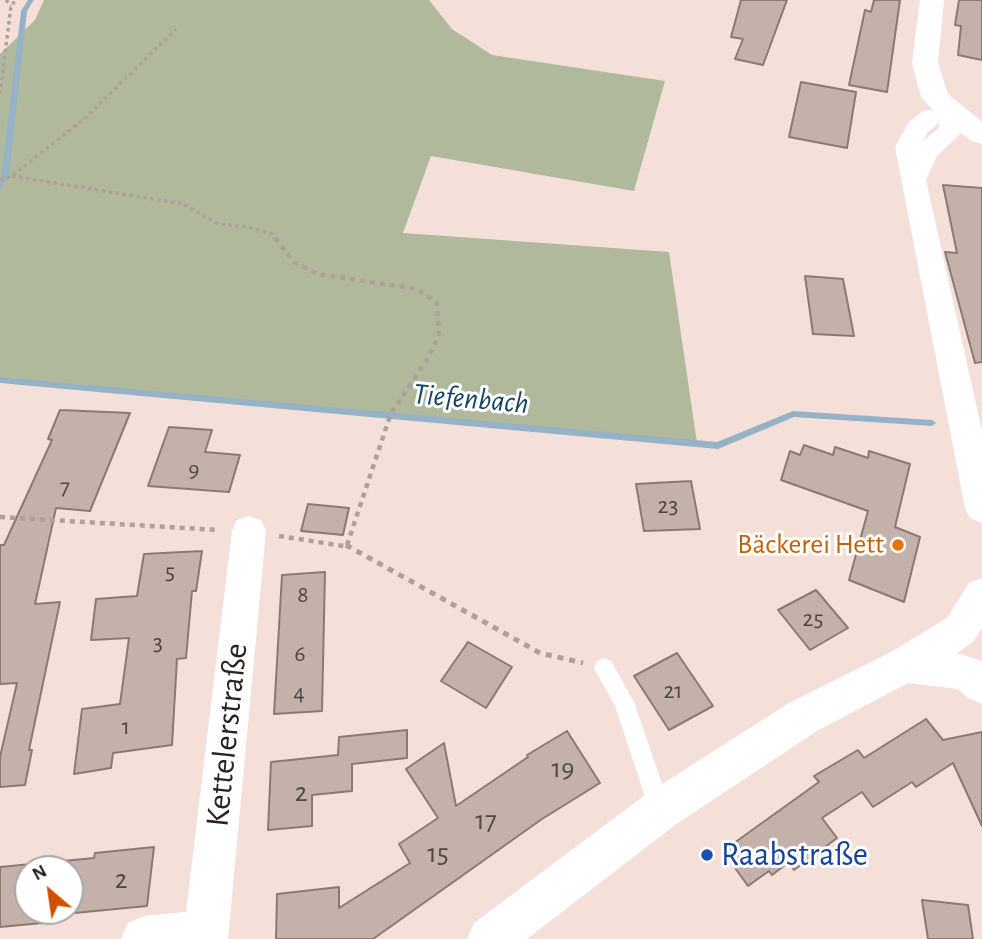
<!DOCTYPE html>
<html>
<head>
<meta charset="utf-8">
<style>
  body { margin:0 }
  #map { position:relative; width:982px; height:939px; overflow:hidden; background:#f4e0d9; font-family:"Alegreya Sans",sans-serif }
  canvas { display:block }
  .north { position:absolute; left:14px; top:855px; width:70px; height:70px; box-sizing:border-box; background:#fff; border:2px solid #a9a7a5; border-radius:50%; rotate:331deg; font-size:19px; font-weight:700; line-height:28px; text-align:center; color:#29221f }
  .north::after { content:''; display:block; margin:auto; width:24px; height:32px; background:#d24f00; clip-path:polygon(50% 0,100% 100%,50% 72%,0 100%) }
</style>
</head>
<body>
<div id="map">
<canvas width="982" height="939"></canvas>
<div class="north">N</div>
</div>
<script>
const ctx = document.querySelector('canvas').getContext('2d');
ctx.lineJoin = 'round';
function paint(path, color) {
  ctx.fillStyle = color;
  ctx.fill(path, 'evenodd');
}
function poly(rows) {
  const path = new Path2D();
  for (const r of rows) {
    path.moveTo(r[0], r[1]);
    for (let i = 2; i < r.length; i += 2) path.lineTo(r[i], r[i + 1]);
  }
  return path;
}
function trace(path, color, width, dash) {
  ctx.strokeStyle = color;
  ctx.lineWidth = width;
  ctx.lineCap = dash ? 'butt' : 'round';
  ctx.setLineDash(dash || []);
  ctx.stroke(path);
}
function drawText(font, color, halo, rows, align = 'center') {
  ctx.font = font + ' "Alegreya Sans",sans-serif';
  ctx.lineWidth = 6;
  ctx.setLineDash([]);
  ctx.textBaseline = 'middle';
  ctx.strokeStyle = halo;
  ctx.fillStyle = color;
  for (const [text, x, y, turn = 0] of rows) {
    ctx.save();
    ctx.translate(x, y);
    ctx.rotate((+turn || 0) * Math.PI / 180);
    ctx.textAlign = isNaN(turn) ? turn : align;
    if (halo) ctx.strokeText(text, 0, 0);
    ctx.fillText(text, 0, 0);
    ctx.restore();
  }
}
const green = poly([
  [44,0,429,0,452,29,492,55,665,81,634,191,431,156,403,233,669,252,697,443,0,378,0,54,35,20]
]);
const stream = poly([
  [28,0,34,0,27,11,9,174,2,188,0,188,21,11,28,0],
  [0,377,717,442,793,411,932,420,936,423,932,426,794,417,718,449,0,383,0,377]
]);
const building = poly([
  [741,0,787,0,763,65,735,59,743,39,731,37,741,0],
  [874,0,900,0,887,92,849,85,865,10,871,12,874,0],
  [959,0,982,0,982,60,958,55,961,26,955,25,959,0],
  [801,82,856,92,847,148,789,137,801,82],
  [943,185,982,188,982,362,975,363,945,252,957,253,943,185],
  [805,276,843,279,854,336,813,334,805,276],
  [60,410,130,413,90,511,56,508,35,604,60,602,29,750,32,750,25,785,0,787,0,757,17,683,0,684,0,545,4,545,52,440,48,439,60,410],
  [169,427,212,430,205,452,240,455,229,492,148,486,169,427],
  [804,445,833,455,835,447,868,458,869,451,910,464,895,527,920,537,904,602,849,580,868,511,781,480,790,451,800,455,804,445],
  [691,481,700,529,644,531,636,484,691,481],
  [308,504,349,508,343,535,301,531,308,504],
  [202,551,196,591,192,591,186,658,177,659,172,745,113,753,111,768,74,774,82,709,120,704,129,638,91,640,96,599,137,596,144,554,202,551],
  [325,572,322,711,274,714,282,575,325,572],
  [816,590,848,628,810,650,778,610,816,590],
  [468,642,512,667,486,708,441,681,468,642],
  [677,653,713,706,669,730,634,676,677,653],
  [926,719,943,740,982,732,982,826,953,763,916,787,912,782,873,807,862,792,822,818,837,838,794,870,789,862,772,875,769,871,748,886,723,851,819,782,814,776,858,750,864,758,926,719],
  [407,730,407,758,352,764,352,791,312,795,312,826,268,830,271,762,338,755,339,737,407,730],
  [567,731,600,783,542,819,373,939,276,939,277,894,339,887,339,908,410,863,399,844,438,818,406,769,444,743,456,806,528,757,527,755,567,731],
  [154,847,147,906,54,915,53,922,0,927,0,867,94,858,95,853,154,847],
  [28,869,70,869,70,911,28,911,28,869],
  [922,900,968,905,973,939,928,939,922,900]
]);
const pathFar2 = poly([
  [6,0,11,6],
  [0,94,11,6,16,0],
  [12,176,183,204,218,224,248,227,272,234,277,240],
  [0,180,12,176,84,119,176,29]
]);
const pathFar1 = poly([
  [275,238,294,262,318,274,417,289,437,303,439,336,425,363,391,413,347,545],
  [0,517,218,530],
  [279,536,350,547]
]);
const path = poly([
  [346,545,540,653,583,663]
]);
const service = poly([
  [604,658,611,661,634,702,671,810,668,818,660,821,652,818,615,706,594,668,597,661,604,658]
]);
const minor = poly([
  [952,107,961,109,964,114,963,131,937,156,926,180,982,431,982,523,970,518,965,508,895,147,908,123,923,111,952,107],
  [939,123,939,128,923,141,928,132,939,123],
  [249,516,261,520,266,531,228,939,121,939,128,923,144,916,186,912,232,531,237,520,249,516],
  [982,578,982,628,973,642,957,653,982,661,982,704,968,698,958,689,908,683,817,731,675,825,527,939,467,939,474,923,645,795,789,703,891,652,947,618,969,583,982,578]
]);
const tertiary = poly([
  [920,0,944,0,938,63,948,94,982,122,982,144,972,141,942,120,921,97,912,63,920,0]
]);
const markers = [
  [898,545,7,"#e8710a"],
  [707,855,7,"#1a4fb4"]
];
const numberNames = [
  ["9",194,470],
  ["7",65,487],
  ["23",668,506],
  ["5",170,572],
  ["8",303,595],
  ["25",813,619],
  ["3",158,643],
  ["6",300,654],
  ["21",673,691],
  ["4",299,693],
  ["1",126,727]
];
const foodNames = [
  ["Bäckerei Hett",884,545]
];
const nearNumbernames = [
  ["19",563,769],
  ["2",301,793],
  ["17",486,821],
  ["15",438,854],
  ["2",121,880]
];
const waterNames = [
  ["Tiefenbach",471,399,5]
];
const nearStreetnames = [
  ["Kettelerstraße",227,735,-84]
];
const nearTransitnames = [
  ["Raabstraße",721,855]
];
paint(green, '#b0b99c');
paint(stream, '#96b2c7');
paint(building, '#c4b1aa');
trace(building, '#8b7a73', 2);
trace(pathFar2, '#b0a09b', 3.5, [3.5, 3.5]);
trace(pathFar1, '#b0a09b', 4.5, [5, 5]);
trace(path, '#b0a09b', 5, [6, 6]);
paint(service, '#fff');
paint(minor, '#fff');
paint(tertiary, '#fff');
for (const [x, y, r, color] of markers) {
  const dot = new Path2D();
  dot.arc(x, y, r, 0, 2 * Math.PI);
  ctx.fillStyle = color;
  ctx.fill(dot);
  trace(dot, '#fff', 2.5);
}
drawText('24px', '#504642', null, numberNames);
drawText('28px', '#c56008', '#fff', foodNames, 'right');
drawText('28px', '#504642', null, nearNumbernames);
drawText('italic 30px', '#124361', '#fff', waterNames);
drawText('33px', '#29221f', '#fff', nearStreetnames);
drawText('33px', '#164399', '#fff', nearTransitnames, 'left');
</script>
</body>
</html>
